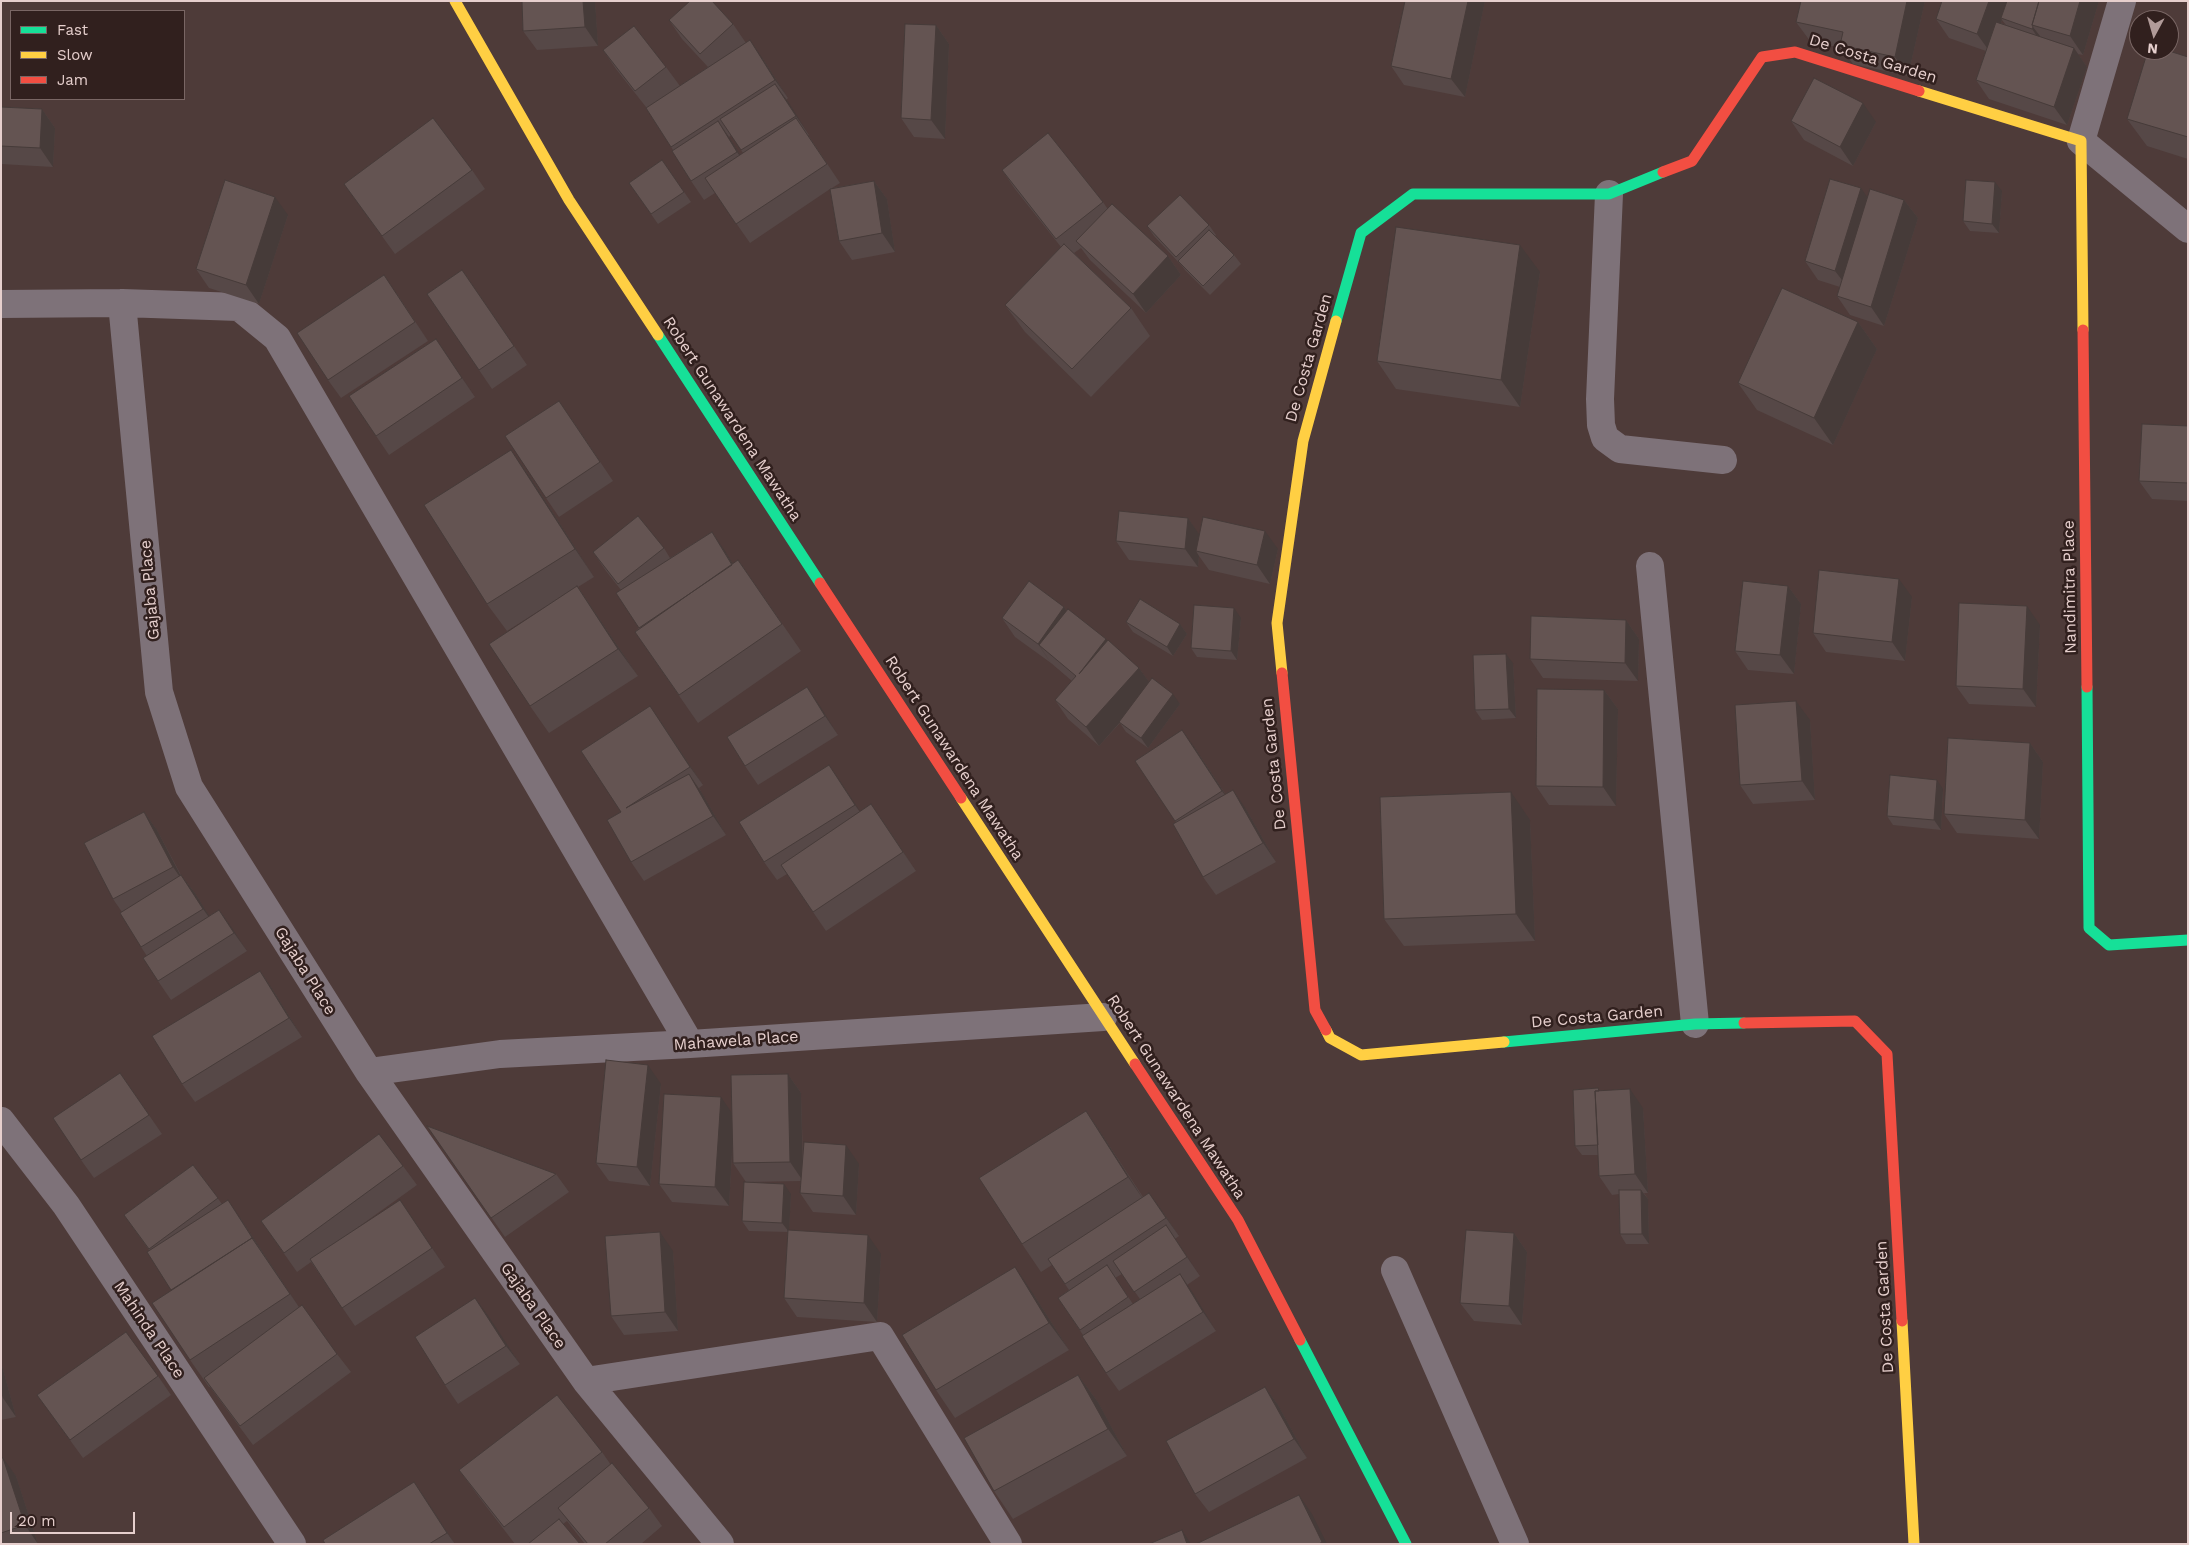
<!DOCTYPE html>
<html>
<head>
<meta charset="utf-8">
<style>
  body { margin:0 }
  #map { position:relative; width:2189px; height:1545px; overflow:hidden; background:#4e3b39; font-family:"Work Sans",sans-serif }
  canvas { display:block }
  .frame { position:absolute; inset:0; border:2px solid #e6cfcd; pointer-events:none }
  .legend { position:absolute; left:10px; top:10px; width:175px; height:90px; box-sizing:border-box; background:#31201e; border:1px solid #796664; margin:0; padding:6px 9px; list-style:none; font-size:15px; color:#e6cfcd }
  .legend li { display:flex; align-items:center; gap:10px; height:25px }
  .legend b { width:25px; border:1px solid #796664 }
  .north { position:absolute; left:2129px; top:10px; width:50px; height:50px; box-sizing:border-box; background:#31201e; border:1px solid #796664; border-radius:50%; rotate:186deg; font-size:14px; font-weight:700; line-height:20px; text-align:center; color:#e6cfcd }
  .north::after { content:''; display:block; margin:auto; width:18px; height:22px; background:#b19b99; clip-path:polygon(50% 0,100% 100%,50% 72%,0 100%) }
  .scale { position:absolute; left:10px; top:1512px; width:125px; height:22px; box-sizing:border-box; border:2px solid #e6cfcd; border-top:0; padding-left:6px; font-size:15px; line-height:18px; white-space:nowrap; color:#e6cfcd; -webkit-text-stroke:4px #31201e; paint-order:stroke }
</style>
</head>
<body>
<div id="map">
<canvas width="2189" height="1545"></canvas>
<div class="frame"></div>
<ul class="legend">
<li><b style="height:6px;background:#16e098"></b>Fast</li>
<li><b style="height:6px;background:#ffcf43"></b>Slow</li>
<li><b style="height:6px;background:#f24e42"></b>Jam</li>
</ul>
<div class="north">N</div>
<div class="scale">20 m</div>
</div>
<script>
const ctx = document.querySelector('canvas').getContext('2d');
ctx.lineJoin = 'round';
function poly(rows) {
  const path = new Path2D();
  for (const r of rows) {
    path.moveTo(r[0], r[1]);
    for (let i = 2; i < r.length; i += 2) path.lineTo(r[i], r[i + 1]);
  }
  return path;
}
function trace(path, color, width, dash) {
  ctx.strokeStyle = color;
  ctx.lineWidth = width;
  ctx.lineCap = dash ? 'butt' : 'round';
  ctx.setLineDash(dash || []);
  ctx.stroke(path);
}
function paint(path, color) {
  ctx.fillStyle = color;
  ctx.fill(path, 'evenodd');
}
function drawText(font, color, halo, rows, align = 'center') {
  ctx.font = font + ' "Work Sans",sans-serif';
  ctx.lineWidth = 5;
  ctx.setLineDash([]);
  ctx.textBaseline = 'middle';
  ctx.strokeStyle = halo;
  ctx.fillStyle = color;
  for (const [text, x, y, turn = 0] of rows) {
    ctx.save();
    ctx.translate(x, y);
    ctx.rotate((+turn || 0) * Math.PI / 180);
    ctx.textAlign = isNaN(turn) ? turn : align;
    if (halo) ctx.strokeText(text, 0, 0);
    ctx.fillText(text, 0, 0);
    ctx.restore();
  }
}
const street = poly([
  [2122,1,2081,141,2188,229],
  [1609,194,1600,399,1601,425,1605,438,1620,449,1723,460],
  [122,303,159,692,189,787,369,1072,586,1381,720,1544],
  [1,304,122,303,239,307,277,338,690,1044],
  [1650,566,1695,1024],
  [369,1072,500,1054,690,1044,1103,1017],
  [1,1121,66,1205,292,1544],
  [1395,1270,1515,1544],
  [586,1381,880,1336,1008,1544]
]);
const fast = poly([
  [1336,321,1361,233,1413,194,1609,194,1663,172],
  [658,335,820,583],
  [2087,687,2089,928,2109,945,2188,940],
  [1504,1042,1695,1024,1744,1023],
  [1300,1340,1406,1544]
]);
const slow = poly([
  [455,1,569,200,658,335],
  [1919,91,2081,141,2083,330],
  [1282,673,1277,623,1303,441,1336,321],
  [961,798,1135,1064],
  [1326,1030,1330,1038,1361,1055,1504,1042],
  [1902,1321,1914,1544]
]);
const jam = poly([
  [1663,172,1692,161,1762,57,1795,52,1919,91],
  [2083,330,2087,687],
  [820,583,961,798],
  [1282,673,1315,1010,1326,1030],
  [1744,1023,1855,1021,1887,1054,1902,1321],
  [1135,1064,1238,1220,1300,1340]
]);
const wall = poly([
  [522,1,595,1,598,46,537,50,523,31],
  [1405,1,1485,1,1465,97,1404,85,1391,66],
  [1925,1,1908,76,1853,64,1841,48,1810,41,1796,22],
  [1942,1,2099,1,2083,55,2078,54,2087,67,2067,125,1989,99,1976,80,1986,51,1949,38,1936,19],
  [2002,20,2006,25,2001,23],
  [669,20,733,24,746,43,763,59,788,98,786,100,809,135,808,135,840,183,832,188,874,181,887,199,895,252,852,260,839,241,830,189,750,243,715,193,704,200,691,181,673,150,646,108,646,107,616,69,603,50,666,67,680,86,708,67,682,39],
  [731,135,743,153,740,155,729,137],
  [936,25,949,44,945,139,914,137,901,118],
  [2188,57,2188,159,2147,146,2127,119],
  [1,107,42,109,55,128,53,167,1,164],
  [1791,121,1876,122,1853,166,1804,140],
  [662,160,691,202,658,224,629,183],
  [472,170,485,189,395,254,344,184],
  [1002,170,1103,202,1107,208,1168,256,1181,275,1146,313,1090,260,1081,248,1074,253,1131,308,1150,336,1091,397,1025,332,1005,305,1061,247,1015,189],
  [2002,191,1999,233,1970,231,1963,221],
  [1868,198,1904,200,1918,218,1884,326,1850,315,1837,296,1840,287,1818,280,1805,261],
  [288,215,259,304,209,288,196,269],
  [1209,225,1216,235,1215,236,1234,255,1241,264,1210,295,1185,270,1182,266,1154,236,1147,226],
  [462,270,527,365,492,389,427,294],
  [1540,272,1520,407,1396,389,1377,361],
  [397,294,428,341,341,398,328,380],
  [1858,322,1877,349,1833,445,1757,410,1738,383],
  [436,339,475,397,389,455,349,396],
  [572,420,613,481,559,517,546,498],
  [2188,426,2188,501,2152,499,2139,481],
  [511,450,530,477,594,577,578,587,596,614,638,676,549,733,530,706,545,607,507,631,487,604],
  [1188,518,1199,535,1278,549,1270,584,1209,570,1199,556,1198,567,1129,560,1116,541],
  [712,532,733,564,738,560,801,651,698,723,635,632,639,628,621,590,606,571,593,552,664,548,670,558],
  [1788,586,1801,604,1794,674,1748,670,1735,651],
  [1912,597,1905,661,1826,652,1813,633],
  [1064,607,1067,611,1107,641,1139,668,1149,682,1180,704,1148,748,1126,732,1120,723,1099,746,1068,719,1055,700,1072,681,1051,663,1015,637,1002,618],
  [1241,618,1237,660,1197,657,1191,648],
  [1626,620,1639,639,1638,681,1543,678,1530,659],
  [1126,622,1180,624,1187,634,1173,656,1133,632],
  [2040,625,2036,707,1969,704,1956,686],
  [1513,663,1516,718,1482,720,1475,710],
  [807,687,838,735,758,785,745,766],
  [1604,690,1618,709,1616,806,1549,805,1536,786],
  [1810,720,1815,800,1753,804,1740,785],
  [663,725,703,785,699,788,726,835,644,881,631,862,621,812],
  [2030,743,2043,762,2039,839,1957,833,1944,814],
  [1195,748,1226,795,1246,809,1276,862,1216,895,1203,877,1176,822,1135,761],
  [829,765,860,812,884,823,916,871,826,931,787,874,777,880,764,862],
  [1943,789,1941,830,1893,825,1887,816],
  [144,812,157,830,181,875,195,893,209,916,219,910,247,951,171,1000,158,981,147,956,141,947,122,912,113,899],
  [1530,820,1535,941,1404,946,1384,919],
  [260,971,273,990,302,1037,195,1102,182,1084],
  [120,1073,162,1134,94,1178,81,1160],
  [788,1074,801,1093,803,1158,859,1164,856,1215,813,1212,800,1193,801,1181,746,1182,733,1163,733,1137,729,1206,672,1202,659,1184,732,1113],
  [661,1084,650,1186,609,1181,596,1163],
  [1600,1091,1643,1108,1648,1193,1644,1193,1648,1199,1649,1244,1626,1244,1620,1234,1619,1194,1612,1195,1599,1176,1598,1155,1582,1155,1575,1146],
  [1086,1111,1105,1139,1143,1197,1163,1212,1179,1236,1175,1239,1200,1276,1187,1285,1216,1331,1119,1391,1106,1373,1083,1335,1058,1298,1069,1290,1052,1265,1041,1272,1022,1244],
  [1122,1274,1140,1299,1133,1304,1115,1278],
  [427,1126,556,1174,569,1192,505,1237],
  [193,1165,222,1204,241,1219,266,1257,299,1307,337,1354,351,1372,253,1445,210,1387,209,1387,190,1360,171,1290,149,1250,124,1215],
  [403,1166,417,1185,357,1228,400,1200,445,1267,355,1326,311,1262,297,1272,261,1221],
  [791,1194,789,1230,881,1254,877,1322,797,1317,784,1298,788,1232,749,1231,742,1221],
  [1514,1233,1527,1252,1522,1325,1474,1321,1460,1303],
  [673,1251,678,1331,624,1335,611,1316],
  [1034,1295,1069,1350,955,1418,936,1390],
  [475,1298,520,1364,458,1404,445,1385],
  [1,1362,16,1417,1,1420],
  [1078,1375,1098,1402,1127,1456,1013,1519,994,1491],
  [158,1376,171,1395,83,1458,51,1414],
  [1265,1387,1278,1405,1307,1458,1209,1512,1195,1494],
  [602,1452,611,1465,649,1508,662,1526,641,1544,585,1544,567,1521,563,1524,580,1544,515,1544,479,1497,459,1470],
  [1,1458,16,1476,38,1544,1,1544],
  [414,1482,455,1544,325,1544]
]);
const shadedWall = poly([
  [583,1,595,1,598,46,585,27],
  [1468,1,1485,1,1465,97,1451,79],
  [1907,1,1925,1,1908,76,1895,57],
  [1989,1,2008,1,2001,18,2002,20,1990,52,1977,34],
  [2080,1,2099,1,2083,55,2070,36],
  [936,25,949,44,945,139,931,120],
  [2033,27,2040,36,2039,39,2032,29],
  [750,40,763,59,788,98,775,80],
  [2074,48,2087,67,2067,125,2054,107],
  [775,84,789,103,809,135,796,116],
  [1863,103,1876,122,1853,166,1840,147],
  [42,109,55,128,53,167,40,148],
  [718,121,731,140,750,171,737,152],
  [874,181,887,199,895,252,882,233],
  [1995,182,2002,191,1999,233,1992,224],
  [1861,188,1874,207,1849,289,1835,271],
  [275,197,288,215,259,304,246,285],
  [1904,200,1918,218,1884,326,1871,307],
  [1520,245,1540,272,1520,407,1501,380],
  [1168,256,1181,275,1146,313,1133,294],
  [1858,322,1877,349,1833,445,1814,418],
  [436,339,449,358,475,397,462,378],
  [511,450,530,477,594,577,575,549],
  [1188,518,1201,537,1196,551,1199,556,1198,567,1185,549],
  [1265,531,1278,549,1270,584,1257,565],
  [712,532,725,551,748,588,735,569],
  [1899,579,1912,597,1905,661,1892,642],
  [577,586,596,614,638,676,618,649],
  [1788,586,1801,604,1794,674,1780,655],
  [2027,606,2040,625,2036,707,2023,689],
  [1064,607,1077,626,1039,645,1051,663,1038,644],
  [1234,608,1241,618,1237,660,1231,651],
  [1626,620,1639,639,1638,681,1625,663],
  [1180,624,1187,634,1173,656,1167,647],
  [1106,639,1119,658,1079,674],
  [1506,654,1513,663,1516,718,1509,709],
  [1139,668,1152,686,1099,746,1086,727],
  [807,687,820,706,838,735,825,716],
  [1604,690,1618,709,1616,806,1603,787],
  [1173,694,1180,704,1148,748,1141,738],
  [1796,701,1810,720,1815,800,1802,781],
  [650,706,663,725,703,785,690,767],
  [1182,730,1195,748,1235,809,1222,791],
  [2030,743,2043,762,2039,839,2025,820],
  [829,765,842,784,868,823,855,805],
  [689,774,702,793,726,835,713,816],
  [1937,780,1943,789,1941,830,1934,820],
  [1233,790,1246,809,1276,862,1263,843],
  [1511,792,1530,820,1535,941,1516,914],
  [871,804,884,823,916,871,903,852],
  [144,812,157,830,186,886,173,867],
  [181,875,195,893,216,927,203,909],
  [219,910,232,928,247,951,234,933],
  [260,971,273,990,302,1037,289,1018],
  [648,1065,661,1084,650,1186,637,1167],
  [788,1074,801,1093,803,1181,790,1162],
  [1630,1089,1643,1108,1648,1193,1635,1174],
  [721,1097,734,1116,729,1206,715,1187],
  [1086,1111,1105,1139,1147,1205,1128,1177],
  [846,1145,859,1164,856,1215,843,1196],
  [784,1184,791,1194,789,1232,782,1223],
  [1641,1190,1648,1199,1649,1244,1642,1234],
  [1149,1193,1163,1212,1179,1236,1166,1218],
  [228,1200,241,1219,266,1257,309,1322,256,1243],
  [400,1200,413,1219,445,1267,432,1248],
  [1166,1225,1179,1244,1200,1276,1187,1257],
  [660,1232,673,1251,678,1331,665,1312],
  [1514,1233,1527,1252,1522,1325,1509,1306],
  [868,1235,881,1254,877,1322,864,1303],
  [1015,1267,1034,1295,1069,1350,1049,1323],
  [1180,1274,1193,1293,1216,1331,1203,1312],
  [475,1298,489,1317,520,1364,506,1346],
  [1,1362,16,1417,3,1398,1,1393],
  [1078,1375,1098,1402,1127,1456,1108,1429],
  [1265,1387,1278,1405,1307,1458,1294,1439],
  [3,1458,16,1476,38,1544,25,1525],
  [414,1482,427,1501,455,1544,447,1533],
  [1299,1495,1312,1514,1327,1544,1324,1544,1322,1542],
  [1182,1530,1191,1544,1187,1544]
]);
const building = poly([
  [522,1,583,1,585,27,523,31,522,1],
  [690,1,712,1,733,24,700,54,669,20,690,1],
  [1405,1,1468,1,1451,79,1391,66,1405,1],
  [1801,1,1907,1,1895,57,1840,45,1843,32,1796,22,1801,1],
  [1942,1,1989,1,1977,34,1936,19,1942,1],
  [2007,1,2039,1,2032,25,2033,27,2032,29,2001,18,2007,1],
  [2039,1,2080,1,2070,36,2032,25,2039,1],
  [1996,22,2074,48,2054,107,1976,80,1996,22],
  [905,24,936,25,931,120,901,118,905,24],
  [634,26,666,67,635,91,603,50,634,26],
  [750,40,775,80,671,147,646,108,750,40],
  [2148,50,2166,50,2188,57,2188,137,2127,119,2148,50],
  [1814,78,1863,103,1840,147,1791,121,1814,78],
  [775,84,796,116,741,150,720,119,775,84],
  [1,107,42,109,40,148,1,146,1,107],
  [433,118,472,170,382,236,344,184,433,118],
  [796,118,827,164,736,224,705,178,796,118],
  [718,121,737,152,691,181,672,151,718,121],
  [1048,133,1103,202,1056,239,1002,170,1048,133],
  [662,160,684,192,651,214,629,183,662,160],
  [1830,179,1861,188,1835,271,1805,261,1830,179],
  [225,180,275,197,246,285,196,269,225,180],
  [1966,180,1995,182,1992,224,1963,221,1966,180],
  [874,181,882,233,839,241,830,189,874,181],
  [1870,189,1904,200,1871,307,1837,296,1870,189],
  [1180,195,1209,225,1176,257,1147,226,1180,195],
  [1112,204,1168,256,1133,294,1076,241,1112,204],
  [1396,227,1520,245,1501,380,1377,361,1396,227],
  [1209,230,1234,255,1203,286,1178,261,1209,230],
  [1064,244,1131,308,1072,369,1005,305,1064,244],
  [462,270,514,346,479,370,427,294,462,270],
  [384,275,415,322,328,380,297,333,384,275],
  [1782,288,1858,322,1814,418,1738,383,1782,288],
  [436,339,462,378,376,436,349,396,436,339],
  [559,401,600,462,546,498,505,436,559,401],
  [2142,424,2188,426,2188,483,2139,481,2142,424],
  [511,450,575,549,487,604,424,505,511,450],
  [1119,511,1188,518,1185,549,1116,541,1119,511],
  [638,516,664,548,618,584,593,552,638,516],
  [1203,517,1265,531,1257,565,1196,551,1203,517],
  [712,532,732,565,639,628,616,593,712,532],
  [738,560,782,624,679,695,635,632,738,560],
  [1819,570,1899,579,1892,642,1813,633,1819,570],
  [1029,581,1064,607,1038,644,1002,618,1029,581],
  [1743,581,1788,586,1780,655,1735,651,1743,581],
  [577,586,618,649,530,706,489,644,577,586],
  [1140,599,1180,624,1167,647,1126,622,1140,599],
  [1959,603,2027,606,2023,689,1956,686,1959,603],
  [1194,605,1234,608,1231,651,1191,648,1194,605],
  [1068,609,1106,639,1079,674,1108,640,1139,668,1086,727,1055,700,1076,676,1039,645,1068,609],
  [1531,616,1626,620,1625,663,1530,659,1531,616],
  [1506,654,1509,709,1475,710,1473,655,1506,654],
  [1152,678,1173,694,1141,738,1119,722,1152,678],
  [807,687,825,716,745,766,727,737,807,687],
  [1537,689,1604,690,1603,787,1536,786,1537,689],
  [1796,701,1802,781,1740,785,1735,705,1796,701],
  [650,706,690,767,626,808,689,774,713,816,631,862,607,820,621,812,581,751,650,706],
  [1182,730,1222,791,1175,821,1135,761,1182,730],
  [1948,738,2030,743,2025,820,1944,814,1948,738],
  [829,765,855,805,764,862,739,822,829,765],
  [1890,775,1937,780,1934,820,1887,816,1890,775],
  [1233,790,1263,843,1203,877,1173,824,1233,790],
  [1511,792,1516,914,1384,919,1380,797,1511,792],
  [871,804,903,852,813,912,781,865,871,804],
  [144,812,173,867,113,899,84,843,144,812],
  [181,875,203,909,141,947,120,913,181,875],
  [219,910,234,933,158,981,143,958,219,910],
  [260,971,289,1018,182,1084,152,1036,260,971],
  [606,1060,648,1065,637,1167,596,1163,606,1060],
  [120,1073,149,1115,81,1160,53,1118,120,1073],
  [788,1074,790,1162,733,1163,731,1075,788,1074],
  [1598,1088,1599,1091,1595,1091,1598,1145,1575,1146,1573,1090,1598,1088],
  [1630,1089,1635,1174,1599,1176,1595,1091,1630,1089],
  [664,1094,721,1097,715,1187,659,1184,664,1094],
  [1086,1111,1128,1177,1022,1244,979,1178,1086,1111],
  [427,1126,556,1174,491,1218,427,1126],
  [379,1134,403,1166,284,1253,261,1221,379,1134],
  [804,1142,846,1145,843,1196,800,1193,804,1142],
  [193,1165,218,1198,149,1249,124,1215,193,1165],
  [744,1182,784,1184,782,1223,742,1221,744,1182],
  [1619,1190,1641,1190,1642,1234,1620,1234,1619,1190],
  [1149,1193,1166,1218,1065,1284,1048,1259,1149,1193],
  [228,1200,253,1239,252,1238,171,1290,147,1252,228,1200],
  [400,1200,432,1248,342,1308,310,1259,400,1200],
  [1166,1225,1187,1257,1134,1292,1113,1261,1166,1225],
  [788,1230,868,1235,864,1303,784,1298,788,1230],
  [1466,1230,1514,1233,1509,1306,1460,1303,1466,1230],
  [660,1232,665,1312,611,1316,605,1236,660,1232],
  [252,1238,290,1294,190,1360,152,1303,252,1238],
  [1107,1265,1128,1297,1080,1330,1058,1298,1107,1265],
  [1015,1267,1049,1323,936,1390,902,1335,1015,1267],
  [1180,1274,1203,1312,1106,1373,1082,1336,1180,1274],
  [475,1298,506,1346,445,1385,415,1337,475,1298],
  [302,1305,337,1354,240,1426,204,1378,302,1305],
  [126,1332,158,1376,70,1440,37,1395,126,1332],
  [1078,1375,1108,1429,994,1491,964,1438,1078,1375],
  [1265,1387,1294,1439,1195,1494,1166,1441,1265,1387],
  [557,1395,602,1452,504,1527,459,1470,557,1395],
  [1,1458,3,1458,25,1525,1,1533,1,1458],
  [612,1463,649,1508,605,1544,588,1544,558,1508,612,1463],
  [414,1482,447,1533,429,1544,325,1544,323,1540,414,1482],
  [1299,1495,1322,1542,1319,1544,1196,1544,1299,1495],
  [559,1519,580,1544,528,1544,559,1519],
  [1182,1530,1187,1544,1149,1544,1182,1530]
]);
const streetNames = [
  ["De Costa Garden",1873,59,17],
  ["De Costa Garden",1309,358,-74],
  ["Robert Gunawardena Mawatha",732,419,57],
  ["Nandimitra Place",2070,587,-91],
  ["Gajaba Place",150,590,-95],
  ["Robert Gunawardena Mawatha",954,758,57],
  ["De Costa Garden",1274,764,-96],
  ["Gajaba Place",305,971,58],
  ["De Costa Garden",1597,1017,-5],
  ["Mahawela Place",736,1041,-4],
  ["Robert Gunawardena Mawatha",1176,1097,57],
  ["Gajaba Place",533,1306,55],
  ["De Costa Garden",1885,1307,-93],
  ["Mahinda Place",149,1330,56]
];
trace(street, '#7e7279', 28);
trace(fast, '#16e098', 11);
trace(slow, '#ffcf43', 11);
trace(jam, '#f24e42', 11);
paint(wall, '#564847');
paint(shadedWall, '#463b39');
paint(building, '#645452');
trace(building, '#463b39', 1);
drawText('16px', '#e6cfcd', '#31201e', streetNames);
</script>
</body>
</html>
